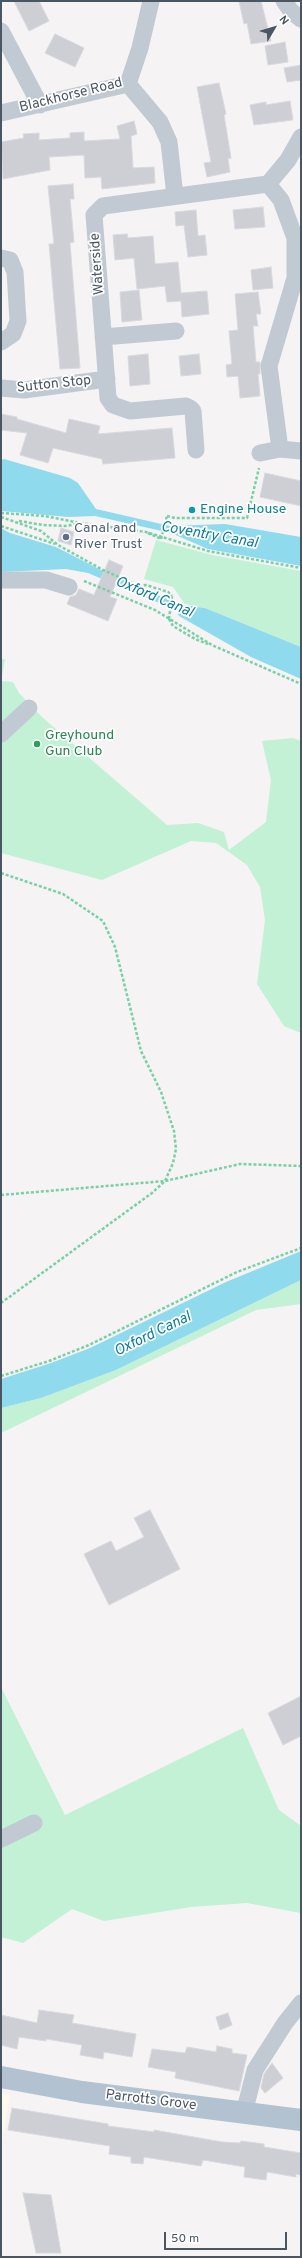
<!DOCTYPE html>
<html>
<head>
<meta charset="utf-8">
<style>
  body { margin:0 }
  #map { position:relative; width:302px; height:2258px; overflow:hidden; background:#f5f3f3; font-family:Overpass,sans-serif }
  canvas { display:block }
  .frame { position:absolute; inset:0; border:2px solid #4a5661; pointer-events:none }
  .north { position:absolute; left:254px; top:8px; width:40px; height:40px; -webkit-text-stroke:3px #fff; paint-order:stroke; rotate:52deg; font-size:11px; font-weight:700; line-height:16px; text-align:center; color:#4a5661 }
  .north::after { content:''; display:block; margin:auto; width:14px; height:18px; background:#4a5661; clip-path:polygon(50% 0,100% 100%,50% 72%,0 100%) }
  .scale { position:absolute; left:164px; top:2232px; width:123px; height:18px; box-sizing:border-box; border:2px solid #4a5661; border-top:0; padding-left:5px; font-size:12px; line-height:14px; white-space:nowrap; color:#4a5661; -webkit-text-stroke:3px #fff; paint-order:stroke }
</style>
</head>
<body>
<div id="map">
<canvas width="302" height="2258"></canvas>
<div class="frame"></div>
<div class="north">N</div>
<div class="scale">50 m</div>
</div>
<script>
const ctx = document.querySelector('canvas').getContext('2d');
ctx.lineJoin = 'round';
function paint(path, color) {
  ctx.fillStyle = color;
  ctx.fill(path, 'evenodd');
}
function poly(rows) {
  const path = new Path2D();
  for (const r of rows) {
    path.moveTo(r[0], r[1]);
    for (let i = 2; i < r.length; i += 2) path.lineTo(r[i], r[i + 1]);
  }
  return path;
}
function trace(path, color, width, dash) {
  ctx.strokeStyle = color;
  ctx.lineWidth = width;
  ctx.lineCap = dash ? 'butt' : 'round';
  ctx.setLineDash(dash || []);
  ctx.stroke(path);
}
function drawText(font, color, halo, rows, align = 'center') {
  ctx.font = font + ' Overpass,sans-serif';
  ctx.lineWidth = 3.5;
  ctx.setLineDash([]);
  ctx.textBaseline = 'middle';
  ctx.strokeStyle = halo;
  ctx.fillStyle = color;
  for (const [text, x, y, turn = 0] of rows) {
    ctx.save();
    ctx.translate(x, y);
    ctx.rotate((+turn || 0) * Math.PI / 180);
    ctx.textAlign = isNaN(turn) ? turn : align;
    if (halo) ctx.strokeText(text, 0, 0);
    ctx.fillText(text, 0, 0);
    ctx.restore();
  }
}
const commercial = poly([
  [1,2093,10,2095,1,2150]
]);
const green = poly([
  [156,540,212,555,301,571,301,647,205,608,185,604,173,587,144,579],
  [1,659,5,659,1,681,13,682,19,693,42,717,167,825,198,823,224,832,229,850,266,822,271,780,262,741,293,738,301,741,301,1033,284,1026,257,984,265,920,260,887,247,865,216,843,191,841,102,880,1,853],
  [301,1280,301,1304,256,1310,1,1433,1,1408,41,1398,116,1370],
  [1,1687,65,1815,243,1728,279,1810,301,1826,301,1913,247,1903,191,1907,104,1921,72,1909,23,1943,1,1937]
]);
const water = poly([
  [4,459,70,478,78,483,96,509,170,526,225,524,301,537,301,566,208,549,171,533,95,516,68,517,1,511,1,460],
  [1,528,10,533,56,547,101,570,178,604,205,608,301,647,301,679,251,657,179,616,176,610,88,573,66,569,1,572],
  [301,1251,301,1280,116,1370,41,1398,1,1408,1,1379,51,1363,90,1348,226,1282]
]);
const building = poly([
  [14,1,39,1,49,21,29,31,14,1],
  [239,1,261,1,271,41,251,44,247,23,244,24,239,1],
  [55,34,84,48,75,67,45,53,55,34],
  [285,42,288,62,268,65,265,46,285,42],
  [301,65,301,80,287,82,284,68,301,65],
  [219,83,226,114,224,115,231,158,228,159,230,172,207,177,204,163,211,162,197,87,219,83],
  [290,101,293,120,254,125,250,105,266,102,266,105,290,101],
  [134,121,137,134,131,136,133,168,154,167,155,183,102,189,101,177,85,178,84,155,49,157,50,170,3,179,1,142,24,138,23,134,39,133,39,140,70,138,70,133,84,132,84,141,120,139,117,126,134,121],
  [73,184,74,199,70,199,74,242,70,243,80,368,60,369,49,244,54,244,48,186,73,184],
  [263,207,265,227,235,229,233,210,263,207],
  [196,210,198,236,205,235,207,255,188,257,184,225,176,226,175,212,196,210],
  [127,234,128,238,153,236,155,264,178,262,181,293,207,291,209,314,182,317,181,301,167,302,165,286,137,289,134,258,115,260,113,235,127,234],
  [271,267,273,288,253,290,251,270,271,267],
  [139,290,142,320,122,322,120,292,139,290],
  [258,292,261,314,256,314,258,326,253,326,256,362,260,362,260,374,258,374,260,396,240,398,238,376,227,377,226,365,232,364,229,331,238,330,235,294,258,292],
  [148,354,150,384,130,386,128,356,148,354],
  [199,354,201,374,181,376,179,356,199,354],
  [1,414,17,417,17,419,66,433,69,419,100,426,98,434,172,428,175,458,103,464,102,459,53,448,48,463,20,455,27,433,1,430,1,414],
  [265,473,301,481,301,506,260,497,265,473],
  [61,528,74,532,71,545,58,541,61,528],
  [109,560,123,566,110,597,117,599,108,621,67,604,70,597,76,595,79,589,94,595,109,560],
  [150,1510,180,1569,109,1605,84,1554,111,1541,116,1551,144,1537,134,1518,150,1510],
  [301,1696,301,1736,283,1745,268,1713,301,1696],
  [39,2010,74,2015,72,2023,136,2034,132,2057,104,2052,103,2059,80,2055,82,2045,46,2039,46,2041,19,2037,17,2049,1,2045,1,2015,37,2023,39,2010],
  [228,2013,232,2025,220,2030,216,2017,228,2013],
  [217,2046,232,2049,232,2053,247,2055,239,2091,175,2078,176,2072,148,2067,152,2049,185,2053,187,2047,216,2052,217,2046],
  [272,2063,283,2078,265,2093,261,2088,264,2074,272,2063],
  [12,2108,108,2124,108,2126,154,2132,154,2130,222,2142,240,2143,241,2141,264,2144,264,2147,301,2153,301,2175,296,2174,296,2177,267,2172,266,2180,244,2177,245,2167,203,2160,201,2166,144,2157,143,2164,131,2163,131,2157,109,2154,110,2146,8,2130,12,2108],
  [23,2193,51,2195,61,2253,36,2253,23,2193]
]);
const path = poly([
  [1,513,45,516,80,523,146,532,208,551,301,568],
  [167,516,175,518,247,518,259,468],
  [1,517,41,531,58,545,103,570,139,586,146,585,168,592,172,596],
  [19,521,43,525,65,526,77,524],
  [1,526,55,544],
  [148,533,161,539],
  [84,581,155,610,212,645,301,684],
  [169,619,173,626,195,639,208,644],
  [1,873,63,894,103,921,115,947,141,1051,161,1092,174,1131,176,1149,173,1163,165,1181,152,1193,1,1303],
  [1,1195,165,1181,240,1164,301,1166],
  [1,1376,49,1361,89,1345,237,1272,301,1248]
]);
const minor = poly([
  [284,1,291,11,301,19],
  [1,31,40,105],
  [128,84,160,122,169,142,175,196],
  [1,113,128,84,140,48,151,1],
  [1,258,10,260,15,272,18,321,13,334,1,342],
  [103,337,176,331],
  [1,388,24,390,107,379],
  [280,449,301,451],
  [196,450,193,411,190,408,186,406,130,411,113,405,108,398,94,215,103,206,268,184,288,160,301,137],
  [260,453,280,449,269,366,295,278,295,238,281,200,268,184],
  [1,580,46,580,69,587],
  [1,734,29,708],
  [1,1839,34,1823],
  [244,2113,255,2070,285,2023,301,2003]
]);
const major = poly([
  [1,2077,82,2092,301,2120]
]);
const pathBridge = poly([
  [161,539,167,516],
  [169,619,172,596]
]);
const markers = [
  [192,510,4,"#0f9aa8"],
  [66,537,4,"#5c6f8a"],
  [37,744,4,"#2e9e5b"]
];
const streetNames = [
  ["Blackhorse Road",71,96,-14],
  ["Waterside",98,264,-94],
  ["Sutton Stop",54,385,-6],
  ["Parrotts Grove",151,2101,7]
];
const cultureNames = [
  ["Engine House",200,510]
];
const serviceNames = [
  ["Canal and",74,529],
  ["River Trust",74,545]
];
const leisureNames = [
  ["Greyhound",45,736],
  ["Gun Club",45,752]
];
const waterNames = [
  ["Coventry Canal",209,536,10],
  ["Oxford Canal",154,598,23],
  ["Oxford Canal",153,1335,-26]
];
paint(commercial, '#fdf9ef');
paint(green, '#c3f1d5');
paint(water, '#90daee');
paint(building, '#cdcfd5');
trace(building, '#d7d9de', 1);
trace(path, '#7ad0a6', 2.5, [3, 2]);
trace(minor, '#c1cad2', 17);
trace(major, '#b3c2d1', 22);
trace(pathBridge, '#7ad0a6', 2.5, [3, 2]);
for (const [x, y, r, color] of markers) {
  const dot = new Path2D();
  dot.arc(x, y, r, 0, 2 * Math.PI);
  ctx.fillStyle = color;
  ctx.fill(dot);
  trace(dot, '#fff', 1.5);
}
drawText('14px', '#4a5661', '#fff', streetNames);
drawText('14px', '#0d838f', '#fff', cultureNames, 'left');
drawText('14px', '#4e5e75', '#fff', serviceNames, 'left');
drawText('14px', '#27864d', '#fff', leisureNames, 'left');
drawText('italic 15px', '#0c7c9b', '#fff', waterNames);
</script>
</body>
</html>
